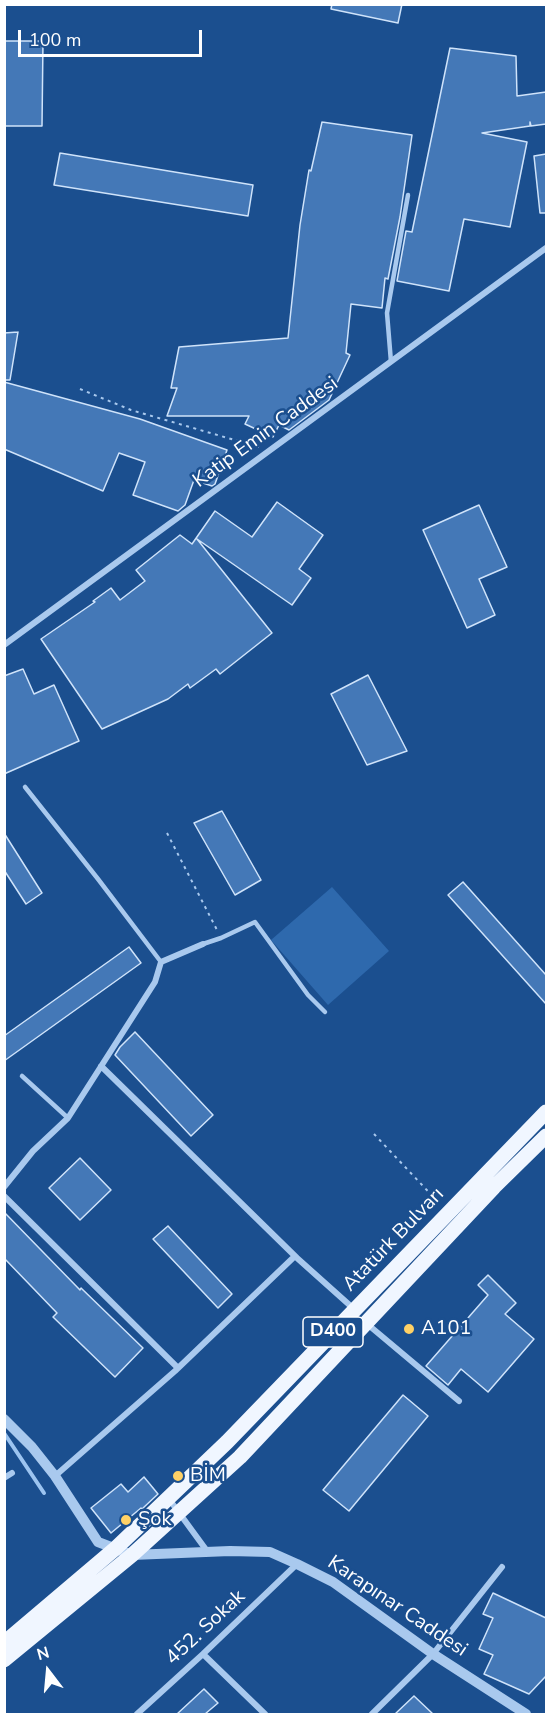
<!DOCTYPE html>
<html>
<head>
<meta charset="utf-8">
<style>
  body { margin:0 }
  #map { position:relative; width:551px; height:1719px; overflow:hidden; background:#1b4f8f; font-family:"Nunito Sans",sans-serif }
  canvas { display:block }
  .frame { position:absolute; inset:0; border:6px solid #fff; pointer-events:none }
  .north { position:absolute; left:18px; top:1641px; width:60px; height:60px; -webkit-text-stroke:4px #1b4f8f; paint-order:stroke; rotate:344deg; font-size:16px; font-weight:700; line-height:24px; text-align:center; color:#fff }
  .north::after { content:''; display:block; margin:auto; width:21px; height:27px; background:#fff; clip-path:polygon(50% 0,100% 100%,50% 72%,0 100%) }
  .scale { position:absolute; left:18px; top:30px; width:184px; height:27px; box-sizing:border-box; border:3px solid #fff; border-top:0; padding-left:8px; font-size:18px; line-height:21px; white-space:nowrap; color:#fff; -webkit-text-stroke:4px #1b4f8f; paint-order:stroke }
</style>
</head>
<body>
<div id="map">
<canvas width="551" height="1719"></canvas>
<div class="frame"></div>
<div class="north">N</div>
<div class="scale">100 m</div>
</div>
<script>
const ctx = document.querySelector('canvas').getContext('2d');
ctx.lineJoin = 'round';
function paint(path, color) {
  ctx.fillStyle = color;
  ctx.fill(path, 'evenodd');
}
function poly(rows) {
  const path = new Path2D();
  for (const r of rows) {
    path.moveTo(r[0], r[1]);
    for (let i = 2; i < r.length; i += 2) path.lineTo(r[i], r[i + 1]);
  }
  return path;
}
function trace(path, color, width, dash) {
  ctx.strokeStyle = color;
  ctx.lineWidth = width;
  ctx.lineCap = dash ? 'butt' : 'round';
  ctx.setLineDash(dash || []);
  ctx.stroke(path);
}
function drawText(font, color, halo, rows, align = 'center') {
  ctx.font = font + ' "Nunito Sans",sans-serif';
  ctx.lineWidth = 5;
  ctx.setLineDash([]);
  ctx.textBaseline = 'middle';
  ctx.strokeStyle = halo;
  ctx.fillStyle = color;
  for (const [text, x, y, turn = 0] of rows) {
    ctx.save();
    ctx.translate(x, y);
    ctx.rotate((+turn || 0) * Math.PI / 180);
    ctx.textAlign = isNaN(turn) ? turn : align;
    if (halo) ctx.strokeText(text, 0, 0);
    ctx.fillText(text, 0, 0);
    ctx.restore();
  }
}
const green = poly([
  [332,887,389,951,328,1005,271,940]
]);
const stream = poly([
  [4,1433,44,1493]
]);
const building = poly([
  [332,4,402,4,398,23,331,9,332,4],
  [4,41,43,41,42,126,4,126,4,41],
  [450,48,516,56,517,96,546,92,546,124,531,126,530,122,530,126,482,133,527,142,510,227,464,219,449,291,397,281,406,231,412,232,450,48],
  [322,122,412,135,400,217,388,279,385,278,382,308,351,304,346,353,350,355,329,400,289,430,279,425,273,437,245,424,249,416,167,416,177,388,171,388,179,347,288,338,300,225,309,170,311,171,322,122],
  [60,153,253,185,248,216,54,185,60,153],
  [546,154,546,213,540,213,534,156,546,154],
  [18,332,10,380,4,380,4,333,18,332],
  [4,382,140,419,227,450,215,484,212,486,194,480,185,505,178,511,133,495,145,462,119,453,103,491,4,449,4,382],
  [277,502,323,535,299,569,311,578,292,605,197,539,272,633,220,674,216,669,190,688,188,684,168,699,102,729,41,639,95,602,93,601,111,588,120,600,145,581,136,570,180,535,192,544,215,511,252,537,277,502],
  [479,505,507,567,479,579,495,615,467,628,423,530,479,505],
  [23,669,34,694,54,685,79,741,4,774,4,676,23,669],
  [368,675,407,751,367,765,331,694,368,675],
  [222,811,261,880,235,895,194,823,222,811],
  [4,833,42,893,26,904,4,870,4,833],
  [463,882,546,975,546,1004,448,895,463,882],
  [129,947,141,963,4,1061,4,1036,129,947],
  [135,1032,213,1115,191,1136,115,1055,120,1047,135,1032],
  [80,1158,111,1190,80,1220,49,1188,80,1158],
  [4,1212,80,1290,81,1288,143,1348,115,1377,53,1317,57,1313,4,1258,4,1212],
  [168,1226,232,1294,218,1308,153,1239,168,1226],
  [488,1275,516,1303,505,1314,534,1339,488,1392,461,1369,448,1385,426,1366,488,1295,478,1285,488,1275],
  [403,1395,428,1416,349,1511,323,1490,403,1395],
  [144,1477,158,1494,142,1509,141,1508,111,1533,91,1508,121,1484,128,1492,144,1477],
  [493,1593,546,1618,546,1676,529,1694,484,1674,493,1655,479,1649,493,1618,483,1614,493,1593],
  [204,1689,218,1703,205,1714,177,1714,204,1689],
  [414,1696,433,1714,395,1714,414,1696]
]);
const path = poly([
  [80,389,131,410,259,447],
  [167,833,217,930],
  [374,1134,440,1204]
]);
const service = poly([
  [391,362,387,313,408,195],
  [25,787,98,879,161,962],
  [203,944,221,938,255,922,308,995,325,1012],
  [22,1076,68,1118]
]);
const minor = poly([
  [4,645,546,248],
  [101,1066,297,1258,354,1309],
  [4,1187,33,1151,68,1118,155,982,161,962,203,944],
  [4,1196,178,1368],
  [366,1323,459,1401],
  [55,1476,175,1371,295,1256],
  [4,1478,12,1473],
  [169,1499,207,1551],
  [203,1654,265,1714],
  [137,1714,203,1654,297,1564],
  [372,1714,433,1654,502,1567]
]);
const tertiary = poly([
  [4,1419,32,1447,55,1476,98,1542,132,1555,230,1551,270,1552,297,1564,333,1582,433,1654,526,1714]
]);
const primary = poly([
  [4,1643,116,1548,227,1442,546,1112],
  [4,1660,132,1555,240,1457,494,1187,546,1136]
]);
const markers = [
  [409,1329,6,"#ffd166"],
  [178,1476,6,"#ffd166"],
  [126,1520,6,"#ffd166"]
];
const shields = [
  [333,1332,60]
];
const shieldNames = [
  ["D400",333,1332]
];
const streetNames = [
  ["Katip Emin Caddesi",266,433,-36],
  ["Atatürk Bulvarı",394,1240,-46],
  ["Karapınar Caddesi",397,1607,34],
  ["452. Sokak",206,1628,-43]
];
const poiNames = [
  ["A101",421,1329],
  ["BİM",190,1476],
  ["Şok",138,1520]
];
paint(green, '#2e69ad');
trace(stream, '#9cc4f0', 4);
paint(building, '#4478b7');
trace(building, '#cfe3fa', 1.5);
trace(path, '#a9c9ee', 2, [3, 4.5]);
trace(service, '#a9c9ee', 4.5);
trace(minor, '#a9c9ee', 6);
trace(tertiary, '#a9c9ee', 10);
trace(primary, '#f0f6ff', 15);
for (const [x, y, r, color] of markers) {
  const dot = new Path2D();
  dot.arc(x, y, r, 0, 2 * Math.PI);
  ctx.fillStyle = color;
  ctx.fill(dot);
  trace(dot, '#1b4f8f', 2);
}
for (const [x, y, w] of shields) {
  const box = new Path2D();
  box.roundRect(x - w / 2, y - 15, w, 30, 4.5);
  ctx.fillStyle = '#1b4f8f';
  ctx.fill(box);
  trace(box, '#fff', 1.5);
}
drawText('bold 18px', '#fff', null, shieldNames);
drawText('20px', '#fff', '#1b4f8f', streetNames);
drawText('20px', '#fff', '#1b4f8f', poiNames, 'left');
</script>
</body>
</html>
